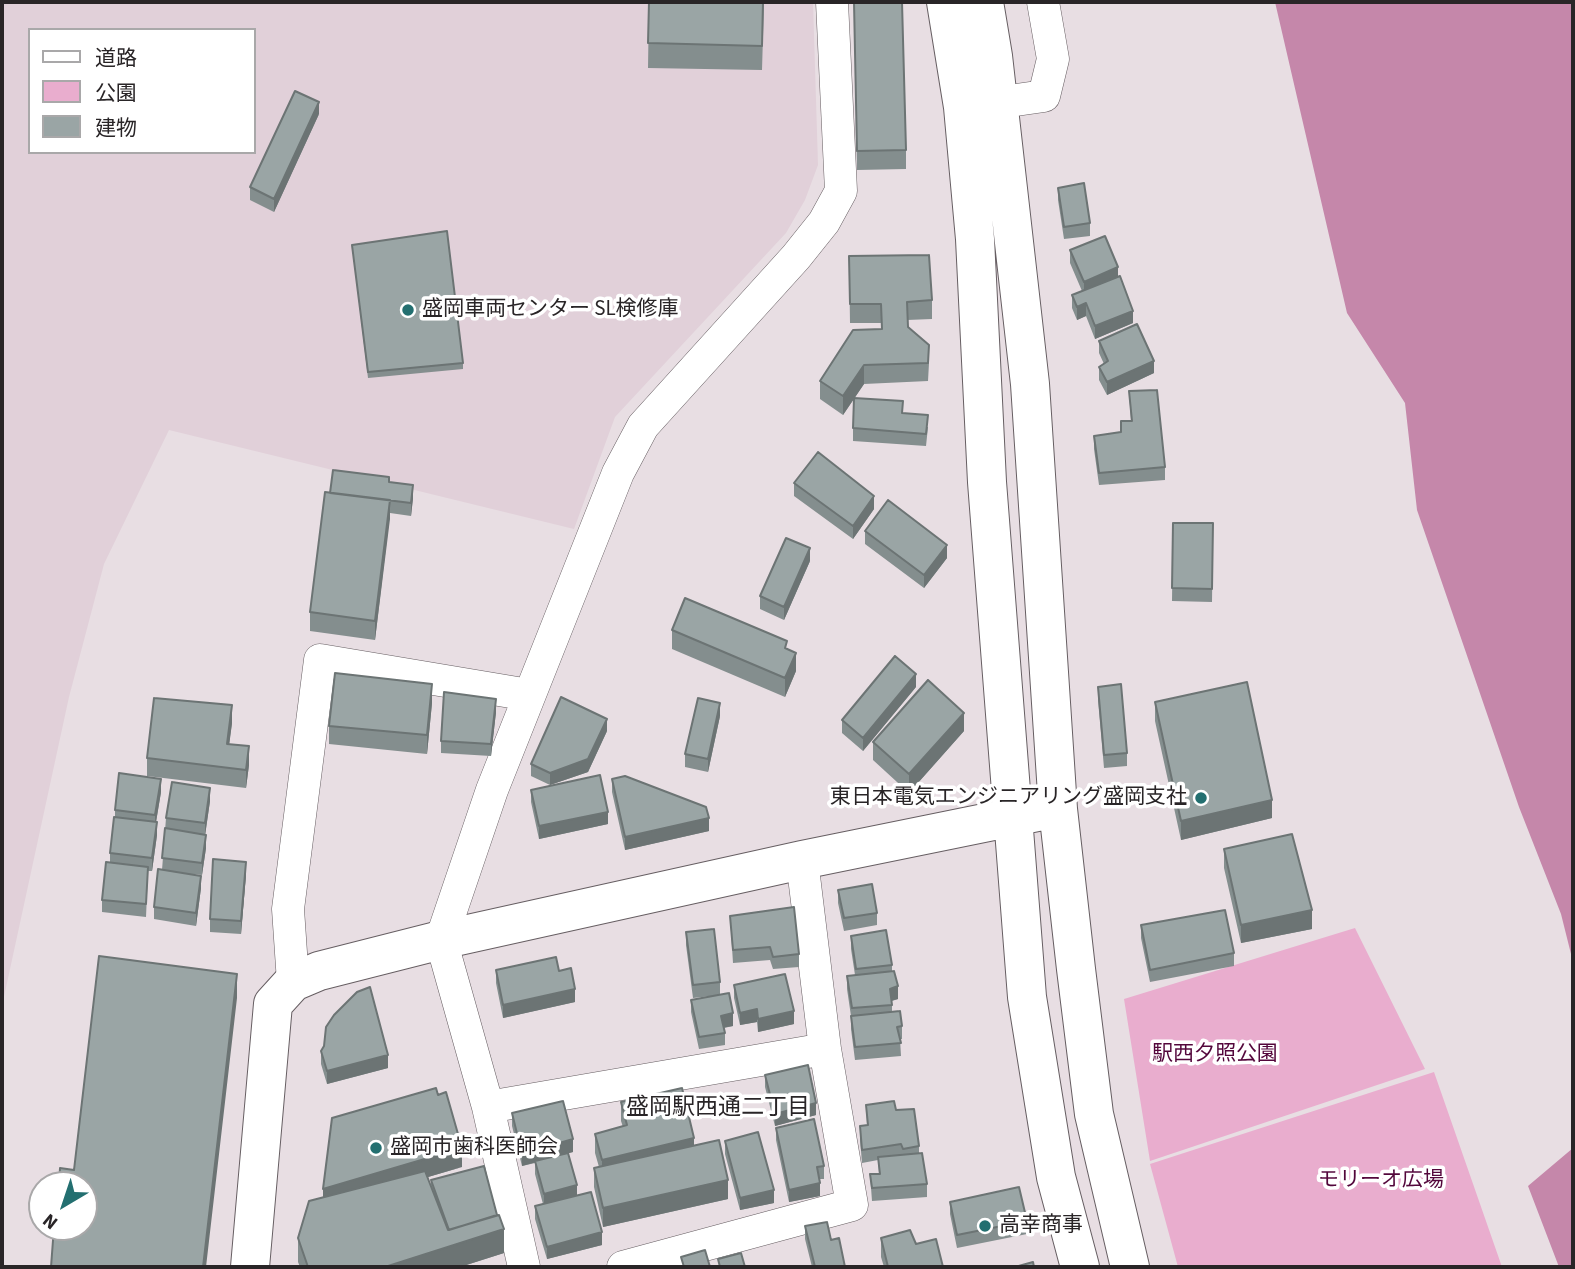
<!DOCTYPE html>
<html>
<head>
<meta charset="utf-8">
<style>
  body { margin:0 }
  #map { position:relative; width:1575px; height:1269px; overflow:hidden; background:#e8dee3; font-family:"Source Sans 3","Noto Sans JP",sans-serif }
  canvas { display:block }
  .frame { position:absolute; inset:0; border:4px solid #292527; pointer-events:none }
  .legend { position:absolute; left:28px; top:28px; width:228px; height:126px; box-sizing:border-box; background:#fff; border:2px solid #a9a8a9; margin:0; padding:9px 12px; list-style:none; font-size:21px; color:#292527 }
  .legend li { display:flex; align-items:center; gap:14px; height:35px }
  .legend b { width:35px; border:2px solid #a9a8a9 }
  .north { position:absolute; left:28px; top:1171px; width:70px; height:70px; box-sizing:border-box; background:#fff; border:2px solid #a9a8a9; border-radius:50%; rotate:219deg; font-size:19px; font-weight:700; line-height:28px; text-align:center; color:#292527 }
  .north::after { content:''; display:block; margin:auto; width:24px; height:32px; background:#236f70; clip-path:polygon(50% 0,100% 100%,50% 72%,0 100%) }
</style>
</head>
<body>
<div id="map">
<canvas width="1575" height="1269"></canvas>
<div class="frame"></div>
<ul class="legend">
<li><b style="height:9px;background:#fff"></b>道路</li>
<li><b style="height:19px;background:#e9adce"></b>公園</li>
<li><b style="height:19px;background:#9aa5a5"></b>建物</li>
</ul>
<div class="north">N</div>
</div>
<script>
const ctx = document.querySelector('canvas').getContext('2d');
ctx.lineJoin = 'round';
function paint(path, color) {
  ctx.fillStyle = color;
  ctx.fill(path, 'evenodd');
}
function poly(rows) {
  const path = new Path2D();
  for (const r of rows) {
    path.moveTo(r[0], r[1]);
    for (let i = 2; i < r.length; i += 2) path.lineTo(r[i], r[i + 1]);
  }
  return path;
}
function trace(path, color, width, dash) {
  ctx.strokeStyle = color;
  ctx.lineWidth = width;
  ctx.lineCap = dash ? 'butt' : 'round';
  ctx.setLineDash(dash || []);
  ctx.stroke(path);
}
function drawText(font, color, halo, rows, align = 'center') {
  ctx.font = font + ' "Source Sans 3","Noto Sans JP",sans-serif';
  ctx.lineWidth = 7;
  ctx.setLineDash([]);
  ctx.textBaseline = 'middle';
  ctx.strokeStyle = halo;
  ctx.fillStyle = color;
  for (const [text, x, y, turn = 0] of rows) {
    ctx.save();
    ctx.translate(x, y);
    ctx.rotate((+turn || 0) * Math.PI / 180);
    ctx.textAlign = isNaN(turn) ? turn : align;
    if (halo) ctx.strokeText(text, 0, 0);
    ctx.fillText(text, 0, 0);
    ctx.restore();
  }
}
const built = poly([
  [2,2,813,2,818,165,805,200,786,233,615,417,574,529,169,430,104,564,69,697,2,1006],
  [30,30,254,30,254,152,30,152]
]);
const green = poly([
  [1355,928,1425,1069,1150,1161,1124,999],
  [1434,1072,1502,1267,1178,1267,1150,1164]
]);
const forest = poly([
  [1275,2,1573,2,1573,962,1561,914,1519,807,1417,510,1405,403,1347,313],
  [1573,1148,1573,1267,1559,1267,1528,1186]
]);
const minor = poly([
  [974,106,1044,96,1053,59,1043,2],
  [293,982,288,909,320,660,529,695],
  [488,1107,825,1049],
  [524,1267,488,1107,441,940,492,790,618,473,643,426,796,257,824,222,841,191,832,2],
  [623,1267,852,1205,825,1049,802,860]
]);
const tertiary = poly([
  [946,2,963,107,975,239,987,482,1027,997,1056,1177,1080,1267],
  [984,2,993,56,1030,384,1058,809,1076,969,1094,1114,1130,1267],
  [250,1267,273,1004,293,982,319,971,441,940,802,860,1038,812]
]);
const wall = poly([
  [649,2,764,2,762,70,648,68],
  [854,2,906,150,906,169,857,170],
  [319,114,274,212,250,200,250,187],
  [1058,188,1090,223,1090,236,1064,239,1058,200],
  [352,245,463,363,463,369,368,378],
  [1070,250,1118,277,1133,323,1095,339,1086,316,1077,320,1072,308,1072,295,1082,291,1070,263],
  [849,256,932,300,932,319,907,320,908,327,929,363,928,381,864,384,843,415,820,399,820,381,881,329,881,323,850,323],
  [1099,341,1154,373,1107,395,1099,380,1099,367,1104,364,1099,353],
  [1129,391,1165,467,1165,480,1099,485,1094,449,1094,436,1121,432,1131,421],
  [928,427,926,446,853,441,853,428],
  [389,482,413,498,411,516,390,513,375,640,310,631,310,612,330,493],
  [794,483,874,509,853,539,794,496],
  [1173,523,1213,523,1212,602,1172,601],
  [865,531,947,558,924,588,865,544],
  [810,561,784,620,760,609,760,596],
  [672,630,787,649,796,671,785,697,672,649],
  [916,687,863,751,842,733,842,720],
  [1098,687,1127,753,1127,766,1104,768,1098,700],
  [1155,702,1272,818,1181,840,1155,721],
  [432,703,427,754,329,744,329,726],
  [496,712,491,756,441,753,441,741],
  [720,716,708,772,685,767,685,754],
  [232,723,229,744,249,765,246,788,147,776,147,758],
  [607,731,588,772,550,785,531,776,531,764],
  [964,731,909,793,873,760,873,742],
  [612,779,709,831,625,850,612,792],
  [531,790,608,824,539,839,531,802],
  [161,792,156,822,157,835,152,871,148,871,146,917,102,912,102,900,110,863,110,853,115,817,115,810],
  [210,801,205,835,206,848,202,875,193,874,201,888,196,926,154,919,154,907,162,870,166,818],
  [1224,849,1312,929,1241,943,1224,868],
  [246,875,241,934,210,932,210,919],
  [838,890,877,913,877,925,844,931,838,903],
  [730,916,799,954,799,967,773,969,770,960,733,963],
  [1141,925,1234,953,1234,966,1150,982,1141,938],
  [686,932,720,982,720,995,693,998,686,945],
  [851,936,892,965,892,971,898,999,892,1001,892,1012,902,1026,902,1039,900,1039,901,1056,855,1060,851,1029,851,1016,847,989,847,976,855,975,851,949],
  [496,970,559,971,575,1002,503,1018,496,983],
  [734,985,794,1024,758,1032,757,1022,740,1025,734,998],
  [691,1000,733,1026,724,1028,725,1033,725,1045,699,1049,691,1012],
  [324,1046,388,1068,327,1084,321,1064,321,1051],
  [765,1075,816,1115,775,1126,765,1087],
  [621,1102,694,1145,728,1199,603,1227,594,1187,594,1168,599,1167,595,1153,595,1134,623,1127,621,1121],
  [866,1105,896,1110,919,1146,919,1153,927,1184,927,1197,872,1201,870,1174,879,1174,878,1160,862,1163,860,1139,860,1126,867,1126],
  [512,1113,573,1152,568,1153,577,1195,602,1245,547,1259,535,1219,535,1206,543,1204,535,1174,535,1163,522,1166,512,1126],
  [776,1128,824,1166,824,1179,819,1179,820,1196,789,1202,776,1140],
  [725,1141,774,1203,740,1210,725,1154],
  [462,1167,428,1177,431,1187,431,1180,504,1253,460,1267,300,1267,298,1262,298,1238,309,1201],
  [950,1202,1027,1221,1027,1234,957,1248,950,1214],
  [805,1226,831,1240,845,1267,812,1267,805,1239],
  [881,1238,916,1244,943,1267,884,1267,881,1257]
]);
const shadedWall = poly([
  [319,102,319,114,274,212,274,199],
  [1118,267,1118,279,1084,295,1084,282],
  [1086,303,1086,316,1077,320,1077,307],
  [1133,311,1133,323,1095,339,1095,326],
  [1154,361,1154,373,1107,395,1107,382],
  [864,365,864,384,843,415,843,396],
  [413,485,413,498,411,516,411,503],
  [874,496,874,509,853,539,853,526],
  [390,500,390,519,375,640,375,621],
  [947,545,947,558,924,588,924,575],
  [810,548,810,561,784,620,784,607],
  [796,653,796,671,785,697,785,678],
  [916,674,916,687,863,751,863,738],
  [432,684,432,703,427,754,427,735],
  [496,699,496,712,491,756,491,744],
  [720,703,720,716,708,772,708,759],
  [232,705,232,723,227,762,227,744],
  [964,713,964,731,909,793,909,774],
  [607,719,607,731,588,772,550,785,550,773],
  [249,746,249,765,246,788,246,770],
  [161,779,161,792,155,828,155,815],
  [210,788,210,801,205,836,205,823],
  [1272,800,1272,818,1181,840,1181,821],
  [608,812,608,824,539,839,539,826],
  [709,818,709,831,625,850,625,837],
  [157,822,157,835,152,871,152,858],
  [206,835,206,848,202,875,202,863],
  [246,862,246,875,241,934,241,921],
  [201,876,201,888,196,926,196,913],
  [1312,910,1312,929,1241,943,1241,925],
  [237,974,237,998,206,1267,203,1267],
  [898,986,898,999,890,1001,890,989],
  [575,989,575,1002,503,1018,503,1005],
  [757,1009,757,1022,740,1025,740,1013],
  [794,1011,794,1024,758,1032,758,1019],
  [733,1013,733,1026,721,1028,721,1016],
  [388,1055,388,1068,327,1084,327,1071],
  [816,1103,816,1115,775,1126,775,1114],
  [694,1138,694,1156,602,1178,602,1160],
  [573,1139,573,1152,522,1166,522,1154],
  [462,1148,462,1167,323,1208,323,1189],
  [728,1180,728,1199,603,1227,603,1208],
  [820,1183,820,1196,789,1202,789,1190],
  [577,1185,577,1198,544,1206,544,1194],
  [774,1190,774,1203,740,1210,740,1198],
  [504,1229,504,1253,460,1267,385,1267],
  [602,1232,602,1245,547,1259,547,1247]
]);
const building = poly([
  [649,2,763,2,762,46,648,43,649,2],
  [854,2,902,2,906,150,857,151,854,2],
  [295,91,319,102,274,199,250,187,295,91],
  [1084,183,1090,223,1064,227,1058,188,1084,183],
  [447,231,463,363,368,372,352,245,447,231],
  [1105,236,1118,267,1084,282,1070,250,1105,236],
  [929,255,932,300,907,302,908,327,929,345,928,363,864,365,843,396,820,381,853,330,882,329,881,304,850,304,849,256,929,255],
  [1120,276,1133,311,1095,326,1086,303,1077,307,1072,295,1120,276],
  [1137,324,1154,361,1107,382,1099,367,1108,361,1099,341,1137,324],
  [1157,390,1165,467,1099,473,1094,436,1121,432,1121,421,1132,421,1129,391,1157,390],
  [854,398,903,401,902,413,928,415,926,434,853,428,854,398],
  [818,452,874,496,853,526,794,483,818,452],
  [333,470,389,477,389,482,413,485,411,503,330,493,333,470],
  [325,492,390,500,375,621,310,612,325,492],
  [888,500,947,545,924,575,865,531,888,500],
  [1173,523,1213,523,1212,589,1172,588,1173,523],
  [786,538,810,548,784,607,760,596,786,538],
  [685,598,787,641,785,648,796,653,785,678,672,630,685,598],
  [895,656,916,674,863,738,842,720,895,656],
  [335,673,432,684,427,735,329,726,335,673],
  [928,680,964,713,909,774,873,742,928,680],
  [1247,682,1272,800,1181,821,1155,702,1247,682],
  [1121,684,1127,753,1104,755,1098,687,1121,684],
  [444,692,496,699,491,744,441,741,444,692],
  [561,697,607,719,588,759,550,773,531,764,561,697],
  [154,698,232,705,227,744,249,746,246,770,147,758,154,698],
  [698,698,720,703,708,759,685,754,698,698],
  [119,773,161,779,155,815,115,810,119,773],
  [600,775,608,812,539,826,531,790,600,775],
  [625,776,706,807,709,818,625,837,612,779,625,776],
  [172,782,210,788,205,823,166,818,172,782],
  [114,817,157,822,152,858,110,853,114,817],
  [165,828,206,835,202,863,162,858,165,828],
  [1292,834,1312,910,1241,925,1224,849,1292,834],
  [213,859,246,862,241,921,210,919,213,859],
  [106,862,148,867,146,904,102,900,106,862],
  [158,869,201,876,196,913,154,907,158,869],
  [872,884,877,913,844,918,838,890,872,884],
  [794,907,799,954,773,957,770,947,733,950,730,916,794,907],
  [1225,910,1234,953,1150,970,1141,925,1225,910],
  [714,929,720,982,693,985,686,932,714,929],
  [886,930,892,965,856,969,851,936,886,930],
  [99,956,237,974,203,1267,51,1267,54,1227,84,1227,84,1185,59,1185,60,1168,74,1170,99,956],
  [556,957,559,971,571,968,575,989,503,1005,496,970,556,957],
  [894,971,898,986,890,989,892,1005,852,1008,847,976,894,971],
  [785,974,794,1011,758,1019,757,1009,740,1013,734,985,785,974],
  [370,987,388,1055,327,1071,321,1051,324,1046,326,1027,334,1015,357,992,370,987],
  [729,993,733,1013,721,1016,725,1033,699,1037,691,1000,729,993],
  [900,1011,902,1026,897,1027,901,1043,855,1047,851,1016,900,1011],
  [808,1065,816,1103,775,1114,765,1075,808,1065],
  [436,1088,438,1095,446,1092,462,1148,323,1189,332,1118,436,1088],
  [682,1088,694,1138,602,1160,595,1134,627,1125,621,1102,682,1088],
  [563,1101,573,1139,522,1154,512,1113,563,1101],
  [894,1101,896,1110,914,1109,919,1146,903,1149,901,1144,862,1150,860,1126,868,1125,866,1105,894,1101],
  [814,1119,824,1166,817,1167,820,1183,789,1190,776,1128,814,1119],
  [758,1132,774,1190,740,1198,725,1141,758,1132],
  [719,1140,728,1180,603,1208,594,1168,719,1140],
  [568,1153,577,1185,544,1194,535,1161,568,1153],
  [922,1153,927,1184,872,1188,870,1174,880,1174,878,1157,922,1153],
  [484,1166,497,1215,449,1230,431,1180,484,1166],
  [425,1171,448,1230,499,1215,504,1229,385,1267,308,1267,298,1238,309,1201,425,1171],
  [1019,1187,1027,1221,957,1235,950,1202,1019,1187],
  [591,1192,602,1232,547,1247,535,1206,591,1192],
  [827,1222,831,1240,839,1238,845,1267,815,1267,805,1226,827,1222],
  [910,1230,916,1244,936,1239,943,1267,888,1267,881,1238,910,1230],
  [705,1250,710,1267,684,1267,681,1257,705,1250],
  [741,1253,745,1267,720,1267,718,1259,741,1253],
  [1033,1262,1034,1267,1015,1267,1033,1262]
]);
const markers = [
  [408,310,7,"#236f70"],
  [1201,798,7,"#236f70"],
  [376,1148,7,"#236f70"],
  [985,1226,7,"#236f70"]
];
const poiNames = [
  ["盛岡車両センター SL検修庫",422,310],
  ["東日本電気エンジニアリング盛岡支社",1187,798,"right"],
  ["盛岡市歯科医師会",390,1148],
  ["高幸商事",999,1226]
];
const parkNames = [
  ["駅西夕照公園",1215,1055],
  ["モリーオ広場",1381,1181]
];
const neighbourhoodNames = [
  ["盛岡駅西通二丁目",718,1109]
];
paint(built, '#e1d0d9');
paint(green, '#e9adce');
paint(forest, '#c587aa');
trace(minor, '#665e62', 33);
trace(tertiary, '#665e62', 40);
trace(minor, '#fff', 32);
trace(tertiary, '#fff', 38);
paint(wall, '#848e8e');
paint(shadedWall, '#6c7474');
paint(building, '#9aa5a5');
trace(building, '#6c7474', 2);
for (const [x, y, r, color] of markers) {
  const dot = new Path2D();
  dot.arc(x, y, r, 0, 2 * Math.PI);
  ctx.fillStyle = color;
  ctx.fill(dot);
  trace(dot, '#fff', 2.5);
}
drawText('21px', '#292527', '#fff', poiNames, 'left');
drawText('21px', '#53063b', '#fff', parkNames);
drawText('23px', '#292527', '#fff', neighbourhoodNames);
</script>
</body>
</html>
